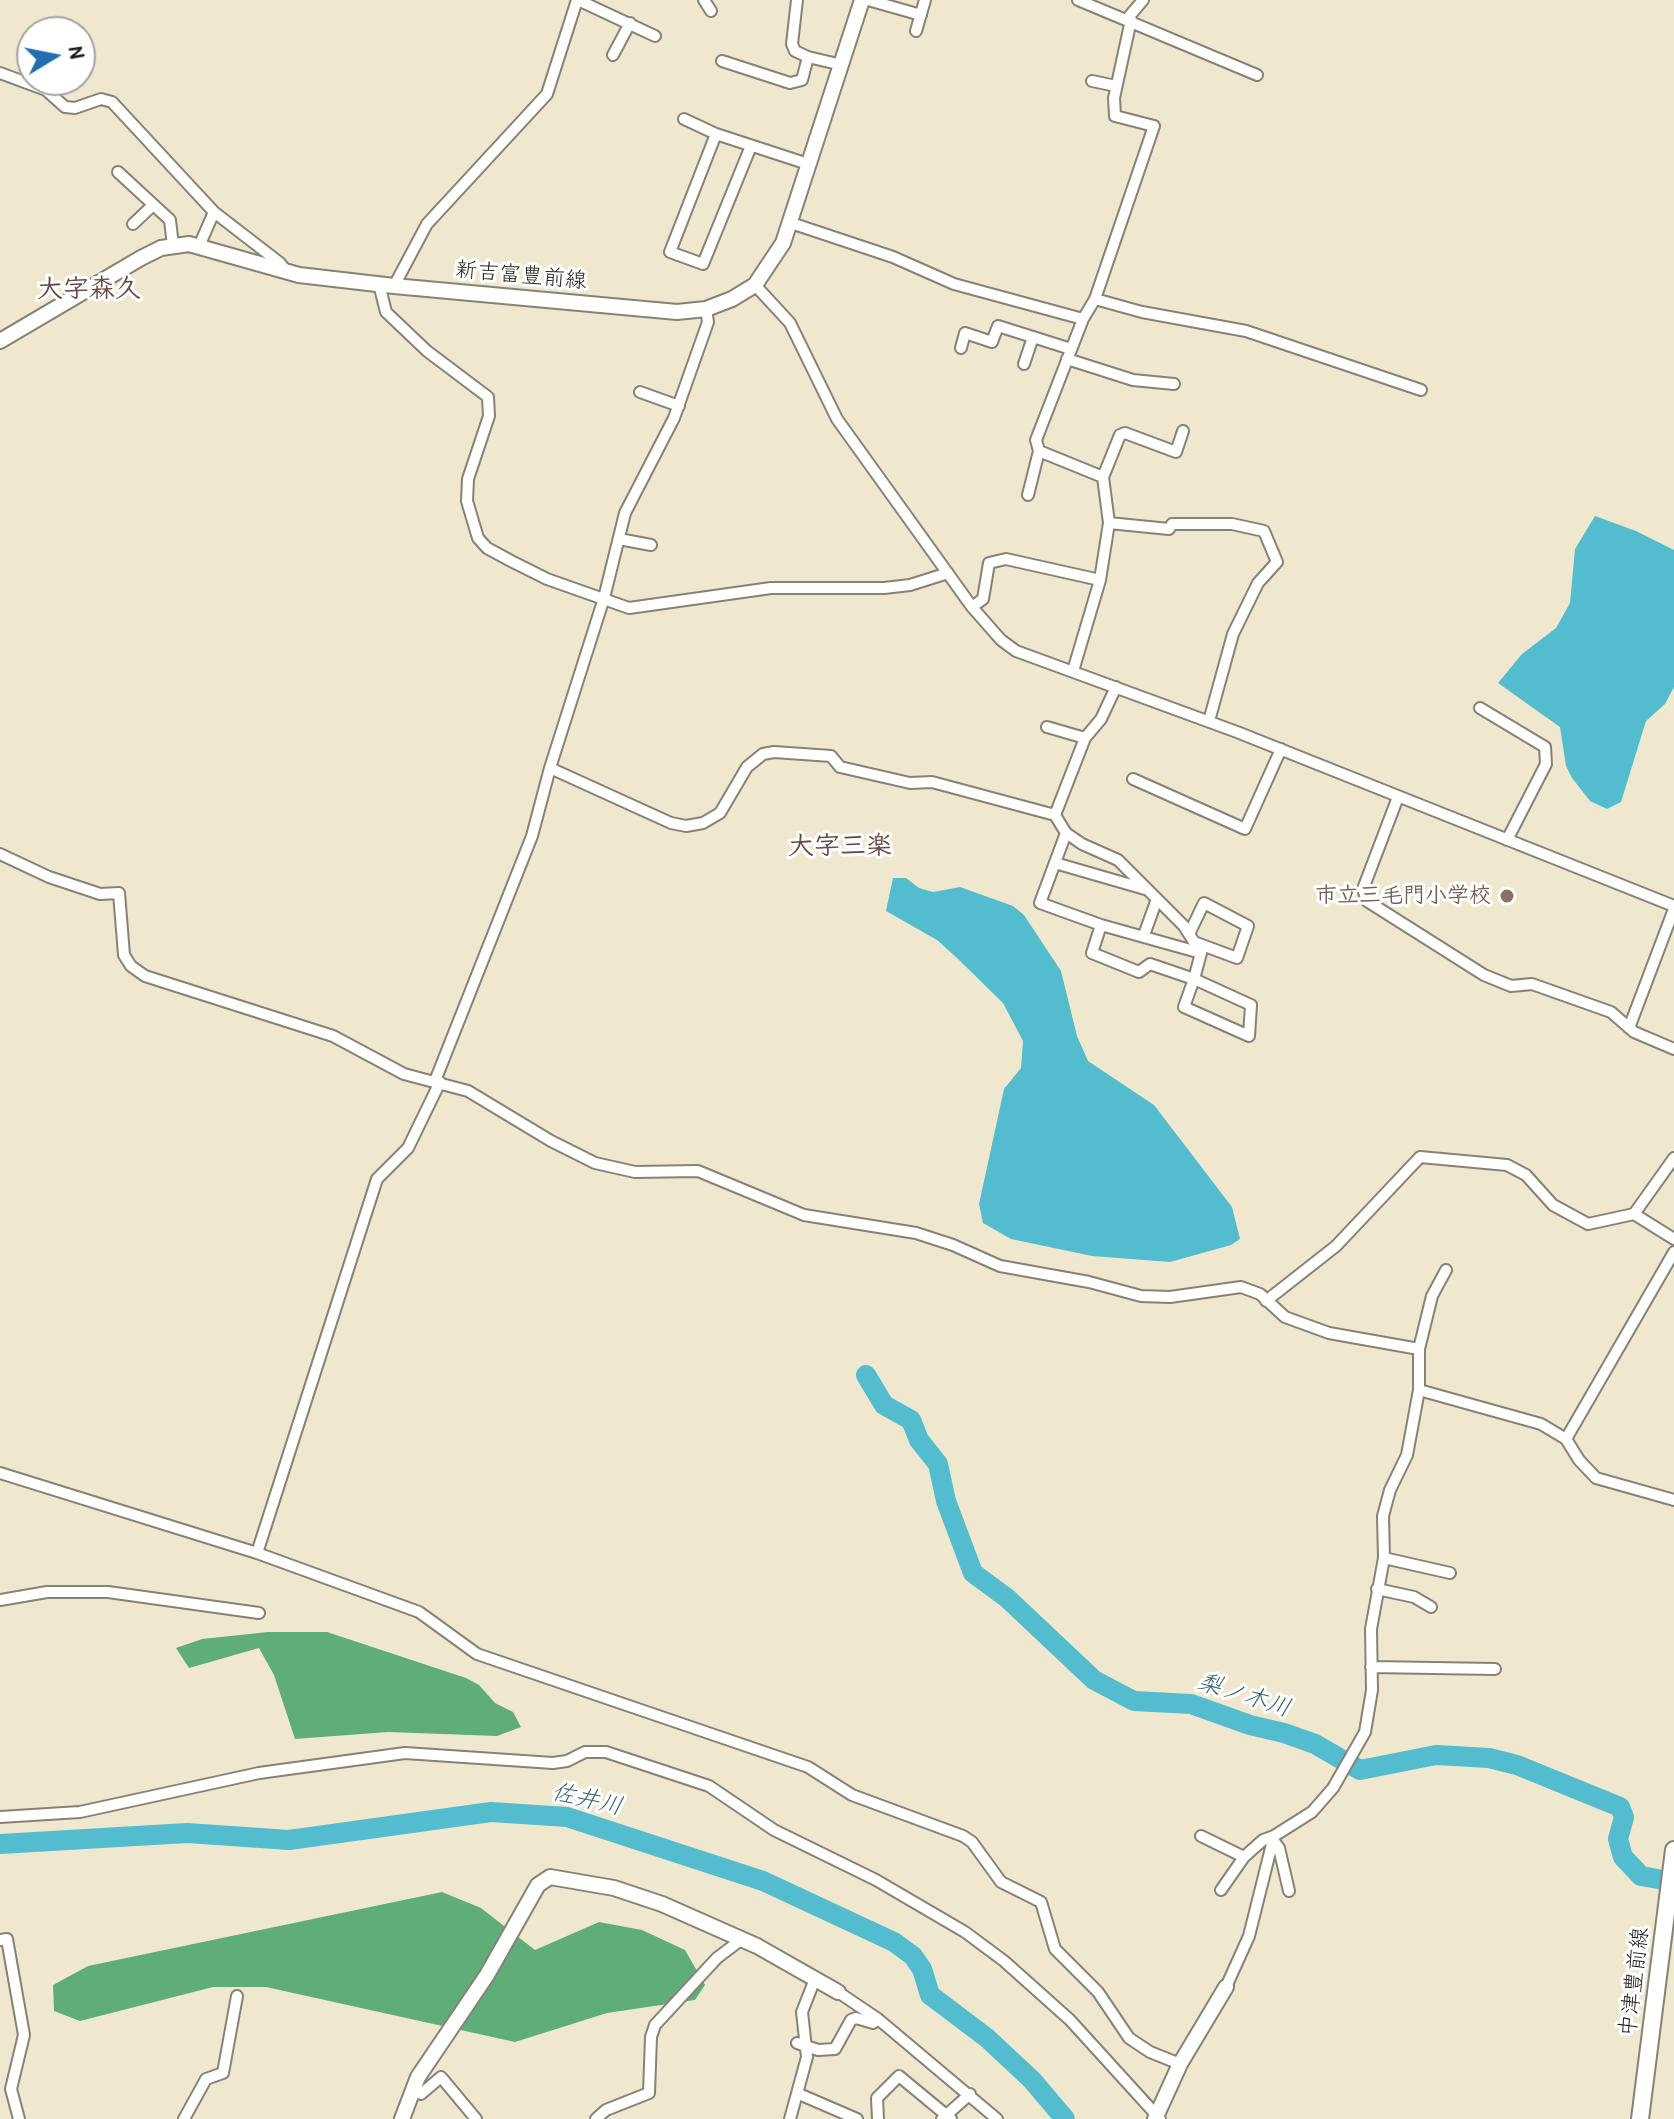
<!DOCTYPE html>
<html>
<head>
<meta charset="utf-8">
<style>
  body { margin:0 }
  #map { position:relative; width:1674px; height:2119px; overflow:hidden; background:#efe8ce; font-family:"Patrick Hand",sans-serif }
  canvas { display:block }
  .north { position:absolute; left:16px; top:16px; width:80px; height:80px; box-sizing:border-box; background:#fff; border:2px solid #a4a4a4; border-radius:50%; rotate:80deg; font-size:22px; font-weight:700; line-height:32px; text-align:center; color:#1c1c1c }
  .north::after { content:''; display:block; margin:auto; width:28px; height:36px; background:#1f6fb2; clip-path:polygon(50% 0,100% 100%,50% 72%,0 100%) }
</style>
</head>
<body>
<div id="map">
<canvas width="1674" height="2119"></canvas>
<div class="north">N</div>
</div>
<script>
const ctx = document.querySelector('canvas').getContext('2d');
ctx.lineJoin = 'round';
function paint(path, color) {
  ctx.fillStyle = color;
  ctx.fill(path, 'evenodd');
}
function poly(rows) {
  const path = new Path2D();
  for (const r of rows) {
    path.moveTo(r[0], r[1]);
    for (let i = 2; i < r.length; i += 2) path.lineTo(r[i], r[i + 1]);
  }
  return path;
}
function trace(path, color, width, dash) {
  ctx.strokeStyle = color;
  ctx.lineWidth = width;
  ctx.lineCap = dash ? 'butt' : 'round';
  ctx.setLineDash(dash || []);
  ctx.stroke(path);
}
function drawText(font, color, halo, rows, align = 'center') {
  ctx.font = font + ' "Patrick Hand","Klee One",sans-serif';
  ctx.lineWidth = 6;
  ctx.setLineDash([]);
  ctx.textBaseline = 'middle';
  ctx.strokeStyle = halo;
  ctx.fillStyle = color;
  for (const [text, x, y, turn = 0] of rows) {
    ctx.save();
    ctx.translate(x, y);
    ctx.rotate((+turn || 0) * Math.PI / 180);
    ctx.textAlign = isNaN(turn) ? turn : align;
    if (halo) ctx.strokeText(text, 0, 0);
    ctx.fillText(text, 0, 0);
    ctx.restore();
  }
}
const forest = poly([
  [268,1632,327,1632,466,1678,479,1685,495,1703,513,1712,521,1727,497,1736,388,1732,295,1739,274,1675,259,1648,189,1668,176,1648,202,1639],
  [442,1892,481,1908,535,1950,599,1922,642,1930,685,1950,705,1985,695,2000,607,2013,515,2042,266,1987,213,1987,80,2021,54,2011,53,1985,88,1966]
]);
const water = poly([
  [1595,516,1636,531,1674,550,1674,687,1665,704,1646,721,1621,802,1607,809,1590,801,1572,778,1566,766,1560,727,1498,683,1522,654,1556,628,1570,603,1575,549],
  [893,878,906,878,919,888,933,892,960,887,1013,906,1024,915,1061,971,1077,1036,1088,1061,1154,1105,1232,1207,1240,1239,1231,1245,1170,1262,1092,1256,1011,1239,983,1223,979,1204,1004,1089,1021,1068,1023,1041,1003,1003,957,958,937,940,886,911]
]);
const river = poly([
  [866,1375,884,1405,911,1420,919,1440,938,1464,946,1501,973,1573,1007,1598,1094,1680,1134,1701,1191,1704,1250,1725,1284,1733,1315,1744,1360,1770,1436,1755,1489,1758,1517,1765,1620,1807,1624,1817,1618,1839,1623,1857,1641,1876,1658,1879],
  [0,1844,187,1833,289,1840,491,1812,567,1817,763,1881,894,1942,913,1956,922,1969,930,1995,987,2038,1032,2080,1065,2119]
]);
const street = poly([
  [578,0,655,36],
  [704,0,711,11],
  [797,0,792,44,795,51,808,57],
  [868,0,921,15],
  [1078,0,1257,75],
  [1127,19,1143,0],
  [916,31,925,0],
  [613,55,630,23],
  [722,61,790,83,802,80,808,57,842,65],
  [0,73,46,90,65,107,75,108,101,99,112,102,214,212,200,244],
  [1092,81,1116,86],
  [684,119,716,134,808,164],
  [716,134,670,252,703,264,751,146],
  [118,172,170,220,173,246],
  [214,212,280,263,286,271],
  [791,223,893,257,954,284,1083,319,1095,299,1154,126,1115,116,1114,98,1131,20],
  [133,224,153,205],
  [379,284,386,312,427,351,488,397,489,416,468,479,467,501,478,538,487,548,511,561,547,579,629,608,771,588,884,588,910,585,948,573],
  [755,285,790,323,837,419,972,607,1001,640,1016,651,1237,732,1674,906],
  [394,286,427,224,547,94,577,0],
  [1095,299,1142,312,1246,331,1421,390],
  [1083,319,1036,440,1039,451,1103,477],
  [961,348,965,333,992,342,998,326,1071,349],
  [1067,359,1133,380,1174,384],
  [1024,364,1033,337],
  [640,392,679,406],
  [1028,495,1039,451],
  [1109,523,1169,529,1172,524,1232,524,1264,531,1277,562,1258,583,1233,634,1209,721],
  [619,539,651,545],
  [972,607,983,599,989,563,1006,559,1100,580],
  [1073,671,1100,580,1109,523,1103,477,1120,435,1125,433,1176,452,1183,431],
  [1480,708,1545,747,1546,764,1507,840],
  [1047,727,1085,738],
  [550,768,671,823,686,826,703,823,720,813,747,767,763,754,774,752,831,756,840,767,910,783,932,782,1055,815,1066,833,1082,844,1118,860,1184,926,1201,953,1194,979,1184,1007,1249,1036,1251,1005,1194,979,1150,964,1139,972,1092,953,1101,925],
  [1133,779,1245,829,1281,749],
  [1398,797,1363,889,1367,901,1484,975,1511,986,1532,984,1611,1012,1634,1032,1674,1049],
  [1055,815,1085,738,1101,719,1116,687],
  [1066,833,1040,903,1101,925,1201,953],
  [0,854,49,877,100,894,119,893,124,955,131,966,145,976,333,1036,404,1074,468,1091,551,1141,595,1163,635,1172,698,1171,804,1215,916,1233,953,1245,1000,1266,1089,1282,1141,1296,1170,1297,1241,1287,1260,1294,1285,1317,1329,1333,1419,1349,1419,1390,1407,1455,1390,1490,1383,1516,1384,1558,1371,1629,1372,1690,1365,1732,1333,1788,1312,1812,1274,1836,1249,1936,1226,1987],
  [1055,863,1145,889],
  [1189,934,1204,903,1248,926,1237,958,1194,942],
  [1144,935,1157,899],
  [1629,1028,1674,909],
  [435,1081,532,836,550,768,604,598,625,513,674,418,708,322,706,309],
  [1634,1214,1674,1239],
  [1266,1301,1336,1246,1420,1157,1507,1165,1526,1175,1553,1205,1588,1224,1634,1214,1674,1158],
  [1419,1349,1432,1296,1446,1270],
  [1419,1390,1541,1424,1566,1439,1579,1460,1596,1478,1674,1500],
  [1566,1439,1674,1252],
  [0,1473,257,1553,419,1612,477,1654,808,1767,852,1795,963,1836,972,1842,1001,1882,1041,1902,1055,1949,1098,1992,1129,2038,1150,2052,1180,2064],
  [257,1553,377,1179,408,1148,440,1082],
  [1384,1558,1450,1573],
  [1377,1589,1414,1597,1431,1607],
  [0,1600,47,1592,108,1592,259,1613],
  [1371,1667,1495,1669],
  [0,1817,80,1812,259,1773,405,1753,553,1763,567,1761,585,1752,606,1752,709,1786,774,1830,876,1880,965,1932,1004,1961,1070,2020,1160,2119],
  [1201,1836,1244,1857,1263,1840,1274,1836],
  [1273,1840,1279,1848,1289,1891],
  [1221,1890,1244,1857],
  [0,1940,7,1939,24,2035,11,2089,19,2119],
  [838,1992,878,2019,997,2119],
  [797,2043,818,2050,835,2049,851,2020,856,2018,873,2023,878,2019],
  [413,2085,421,2094,441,2077,476,2119],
  [799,2094,857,2119],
  [184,2119,206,2079,223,2073,237,1996],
  [596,2119,606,2110,649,2093,651,2037,655,2025,717,1958,742,1939],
  [790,2119,807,2057,802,2012,815,1979],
  [878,2119,877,2098,899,2076,951,2119],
  [942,2119,970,2094]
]);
const secondary = poly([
  [0,341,141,258,161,248,189,244,299,275,394,286,677,312,706,309,732,299,755,285,783,243,862,0],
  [402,2119,418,2077,487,1975,538,1885,550,1877,614,1888,662,1904,757,1946,838,1992],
  [1155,2119,1180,2064,1226,1987]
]);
const primary = poly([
  [1640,2119,1674,1850]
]);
const markers = [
  [1507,896,8,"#8d6e63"]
];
const streetNames = [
  ["新吉富豊前線",521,276,5],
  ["中津豊前線",1635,1982,-83]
];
const educationNames = [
  ["市立三毛門小学校",1491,896]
];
const waterNames = [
  ["梨ノ木川",1244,1696,17],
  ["佐井川",587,1800,13]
];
const quarterNames = [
  ["大字森久",89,290],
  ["大字三楽",840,847]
];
paint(forest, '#5fae7a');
paint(water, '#53bdcf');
trace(river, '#53bdcf', 20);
trace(street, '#868275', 14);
trace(secondary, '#868275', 18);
trace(primary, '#868275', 20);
trace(street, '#fff', 10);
trace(secondary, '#fff', 14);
trace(primary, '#fff', 16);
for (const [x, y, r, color] of markers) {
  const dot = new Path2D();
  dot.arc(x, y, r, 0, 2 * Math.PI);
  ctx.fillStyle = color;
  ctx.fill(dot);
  trace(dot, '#fff', 3);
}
drawText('22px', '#1c1c1c', '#fff', streetNames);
drawText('bold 22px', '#785e54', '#fff', educationNames, 'right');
drawText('italic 24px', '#35646d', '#fff', waterNames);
drawText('bold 26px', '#674844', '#fff', quarterNames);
</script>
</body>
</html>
